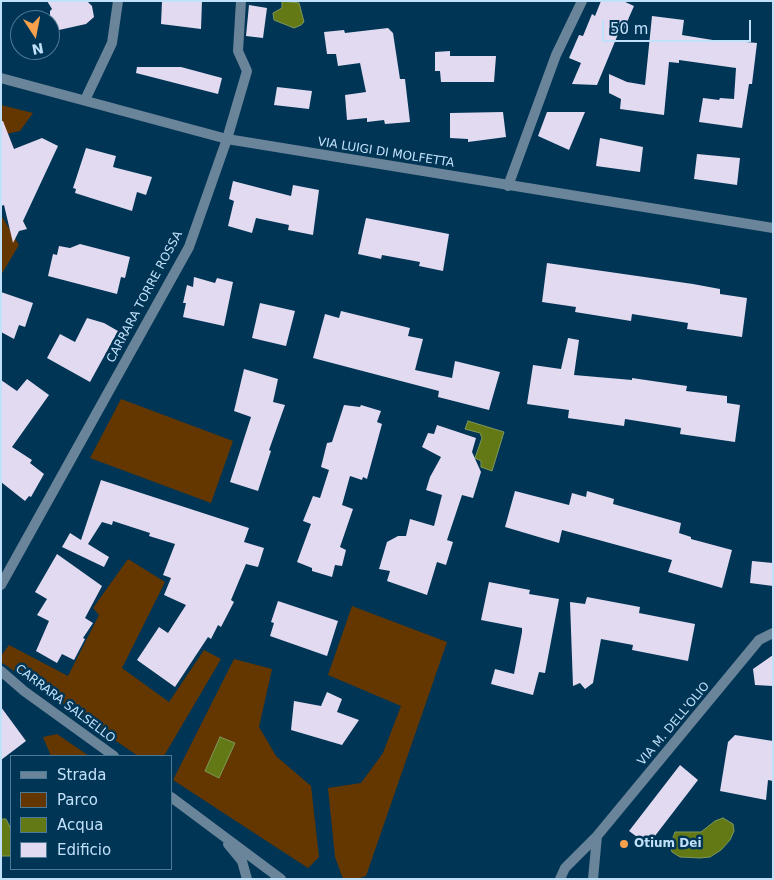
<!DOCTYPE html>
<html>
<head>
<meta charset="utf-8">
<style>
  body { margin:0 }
  #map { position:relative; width:774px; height:880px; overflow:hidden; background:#003555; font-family:"DejaVu Sans",sans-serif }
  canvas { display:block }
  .frame { position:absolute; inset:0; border:2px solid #c1e1fa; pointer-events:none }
  .legend { position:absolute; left:10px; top:755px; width:162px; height:115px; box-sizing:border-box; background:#003555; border:1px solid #4d7a97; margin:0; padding:6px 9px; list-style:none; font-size:15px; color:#c1e1fa }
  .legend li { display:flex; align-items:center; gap:10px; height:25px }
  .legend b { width:25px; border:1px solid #4d7a97 }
  .north { position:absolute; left:10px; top:10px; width:50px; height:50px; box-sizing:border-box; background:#003555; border:1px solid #4d7a97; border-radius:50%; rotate:169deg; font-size:14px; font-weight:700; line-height:20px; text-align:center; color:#c1e1fa }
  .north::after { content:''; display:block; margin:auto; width:18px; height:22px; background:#f8a04b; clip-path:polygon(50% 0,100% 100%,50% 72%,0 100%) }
  .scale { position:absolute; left:602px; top:20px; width:149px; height:22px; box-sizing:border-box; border:2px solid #c1e1fa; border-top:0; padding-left:6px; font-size:15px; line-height:18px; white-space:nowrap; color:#c1e1fa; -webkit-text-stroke:4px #003555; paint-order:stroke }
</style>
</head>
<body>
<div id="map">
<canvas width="774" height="880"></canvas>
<div class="frame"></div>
<ul class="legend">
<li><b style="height:6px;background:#6a8499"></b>Strada</li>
<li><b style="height:14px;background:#643700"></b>Parco</li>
<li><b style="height:14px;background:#637916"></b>Acqua</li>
<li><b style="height:14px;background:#e2daf0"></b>Edificio</li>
</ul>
<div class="north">N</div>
<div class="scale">50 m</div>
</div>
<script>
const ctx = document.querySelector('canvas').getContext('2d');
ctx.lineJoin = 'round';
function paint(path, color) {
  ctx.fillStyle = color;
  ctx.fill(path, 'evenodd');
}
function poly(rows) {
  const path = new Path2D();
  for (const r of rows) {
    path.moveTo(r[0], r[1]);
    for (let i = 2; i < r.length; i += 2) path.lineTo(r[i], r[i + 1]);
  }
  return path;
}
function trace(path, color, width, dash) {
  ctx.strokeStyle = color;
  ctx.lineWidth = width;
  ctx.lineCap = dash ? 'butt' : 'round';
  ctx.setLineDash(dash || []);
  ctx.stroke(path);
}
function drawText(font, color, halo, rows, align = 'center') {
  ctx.font = font + ' "DejaVu Sans",sans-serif';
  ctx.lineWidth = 5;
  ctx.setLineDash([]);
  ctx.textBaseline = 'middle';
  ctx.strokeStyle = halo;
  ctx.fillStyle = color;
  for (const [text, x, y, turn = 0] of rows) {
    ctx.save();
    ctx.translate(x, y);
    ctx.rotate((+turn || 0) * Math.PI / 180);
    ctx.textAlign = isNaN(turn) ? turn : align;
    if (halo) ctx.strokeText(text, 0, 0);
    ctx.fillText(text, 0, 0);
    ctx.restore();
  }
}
const green = poly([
  [1,105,33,113,20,131,1,135],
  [1,215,19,245,1,275],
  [121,399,233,441,211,503,90,458],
  [128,559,165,582,122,668,169,702,204,650,221,659,164,756,138,756,1,662,1,656,9,645,68,676,99,615,93,608],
  [352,606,447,642,366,876,357,879,343,879,335,857,328,788,361,783,383,753,401,706,328,675],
  [234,659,272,669,259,727,276,756,311,786,319,857,308,868,173,780],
  [57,734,89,756,51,756,43,737]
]);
const water = poly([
  [282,1,299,3,304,22,301,25,294,28,274,20,273,13,282,8,282,1],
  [468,421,504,432,492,471,481,467,481,461,475,458,482,438,480,433,465,429,468,421],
  [220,737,235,743,219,778,205,771,220,737],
  [723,818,733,824,734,831,730,840,721,850,710,857,700,858,680,857,672,852,670,846,675,832,701,832,715,821,723,818],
  [1,819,6,819,11,829,11,856,1,856,1,819]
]);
const building = poly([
  [47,1,87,1,92,6,94,17,86,24,50,32,50,11,52,9],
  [162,1,202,1,201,29,161,24],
  [601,1,623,1,634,6,624,29,621,27,597,85,572,84,581,63,569,58,579,35,583,36,592,14,595,16],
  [249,5,267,8,263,38,246,36],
  [652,16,684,20,682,35,725,42,725,40,757,43,752,84,749,84,742,128,699,122,703,98,719,100,720,98,734,99,736,68,679,60,679,63,669,62,664,115,620,109,621,99,609,93,609,74,627,82,645,85],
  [388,28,393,33,400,79,405,79,410,122,385,124,384,120,367,122,367,118,347,120,345,95,366,92,360,63,338,66,336,54,327,54,324,32,344,30,345,33],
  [450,51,450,56,496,56,494,82,441,82,440,71,435,71,435,52],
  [137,67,181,67,222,78,218,94,136,73],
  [277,87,312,91,309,109,274,105],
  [503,112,506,137,468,142,468,139,450,138,450,113],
  [547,112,585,112,569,150,538,136],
  [1,121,3,121,14,149,42,138,58,146,23,221,27,229,19,231,13,243,4,205,1,206],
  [600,138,643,147,640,172,596,166],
  [86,148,116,156,113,167,152,177,146,195,137,192,132,211,75,193,76,189,73,188],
  [697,154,740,158,737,185,694,179],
  [233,181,291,196,293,185,319,190,313,235,288,230,289,225,256,218,252,233,228,226,234,201,229,199],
  [366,218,449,234,443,271,419,266,420,262,382,255,381,259,358,254],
  [80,244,130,257,125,278,121,277,117,294,48,276,53,254,57,255,59,246,70,248],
  [547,263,693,284,720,289,720,294,747,298,742,337,687,329,688,323,632,314,631,321,575,312,576,307,542,302],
  [194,277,215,283,217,278,233,282,224,326,183,317,186,303,183,303,187,285,193,287],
  [1,292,33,303,25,327,19,325,14,339,1,332],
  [260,303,295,311,286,346,252,338],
  [341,311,410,328,408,336,423,339,415,370,452,378,455,361,500,372,489,410,438,397,439,391,313,358,325,314,339,318],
  [87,318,104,323,118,331,90,382,47,358,60,334,75,342],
  [568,338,579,340,574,375,632,380,632,378,687,386,686,391,727,396,727,403,740,405,735,442,680,434,681,428,625,419,624,426,568,418,569,410,527,404,533,365,561,369],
  [244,369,278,379,273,402,285,405,269,450,271,451,258,491,230,482,251,417,234,411],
  [27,379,49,395,12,447,32,460,30,463,44,474,31,497,29,496,25,501,1,482,1,380,17,391],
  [344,405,360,407,361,405,381,411,377,422,382,424,367,479,363,477,362,480,350,476,342,505,353,509,340,547,346,550,342,566,335,565,332,577,312,571,312,568,297,562,311,524,303,521,313,496,320,498,329,470,321,467,327,443,332,442],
  [437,425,476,438,472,452,481,472,473,498,462,495,447,540,453,542,446,565,437,562,427,595,387,581,390,571,379,569,387,542,398,536,406,536,410,519,434,526,442,495,426,490,430,477,441,457,422,447,428,433,434,434],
  [101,480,249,528,244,542,264,548,258,567,246,564,231,600,234,602,221,627,218,625,211,639,208,637,175,687,137,660,159,627,168,633,186,605,164,595,171,578,163,575,175,544,149,536,150,533,113,521,112,525,102,522,88,544,109,557,104,567,62,547,70,533,81,540],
  [515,491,569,505,572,493,586,497,587,491,614,499,613,504,681,523,679,533,691,537,691,539,732,550,722,588,668,572,672,560,562,530,559,543,505,527],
  [57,554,102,586,85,618,93,623,83,638,85,639,74,660,62,654,57,663,36,651,49,621,37,615,47,599,35,592],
  [752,561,773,563,773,586,750,583],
  [489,582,530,590,529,594,559,599,545,673,539,672,533,695,491,684,495,669,514,674,522,632,522,628,481,620],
  [587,597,640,607,639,613,695,624,688,661,632,650,633,645,601,639,593,683,585,689,580,683,573,686,570,602,585,604],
  [278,601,338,621,327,656,270,636,274,623,271,622],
  [773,655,773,686,755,685,753,669],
  [327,692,342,699,337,712,359,720,342,745,291,730,294,701,321,706],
  [1,707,26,741,1,760],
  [735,735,773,741,773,781,768,780,766,800,720,791,728,742],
  [680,765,698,780,648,845,629,831]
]);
const lane = poly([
  [85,100,112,43,118,1],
  [508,186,556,55,582,1]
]);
const street = poly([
  [1,78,227,139,773,228],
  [1,585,189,247,227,139,247,71,238,51,241,1],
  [1,671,24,691,114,756],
  [171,797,281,879],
  [228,844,242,861,247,879],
  [560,879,565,868,597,836,759,640,773,633],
  [593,879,597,836]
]);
const markers = [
  [624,844,5,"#f8a04b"]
];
const streetNames = [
  ["VIA LUIGI DI MOLFETTA",386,153,9],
  ["CARRARA TORRE ROSSA",145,297,-62],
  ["CARRARA SALSELLO",65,704,37],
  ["VIA M. DELL'OLIO",674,724,-50]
];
const poiNames = [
  ["Otium Dei",634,844]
];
paint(green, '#643700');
paint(water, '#637916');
trace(water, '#7f985a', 1);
paint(building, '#e2daf0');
trace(lane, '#6a8499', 10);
trace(street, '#6a8499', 10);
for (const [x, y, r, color] of markers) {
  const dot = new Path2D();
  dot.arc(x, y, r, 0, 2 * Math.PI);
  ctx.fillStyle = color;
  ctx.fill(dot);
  trace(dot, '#003555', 2);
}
drawText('12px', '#c1e1fa', '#003555', streetNames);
drawText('bold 12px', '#c1e1fa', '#003555', poiNames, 'left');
</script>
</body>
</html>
